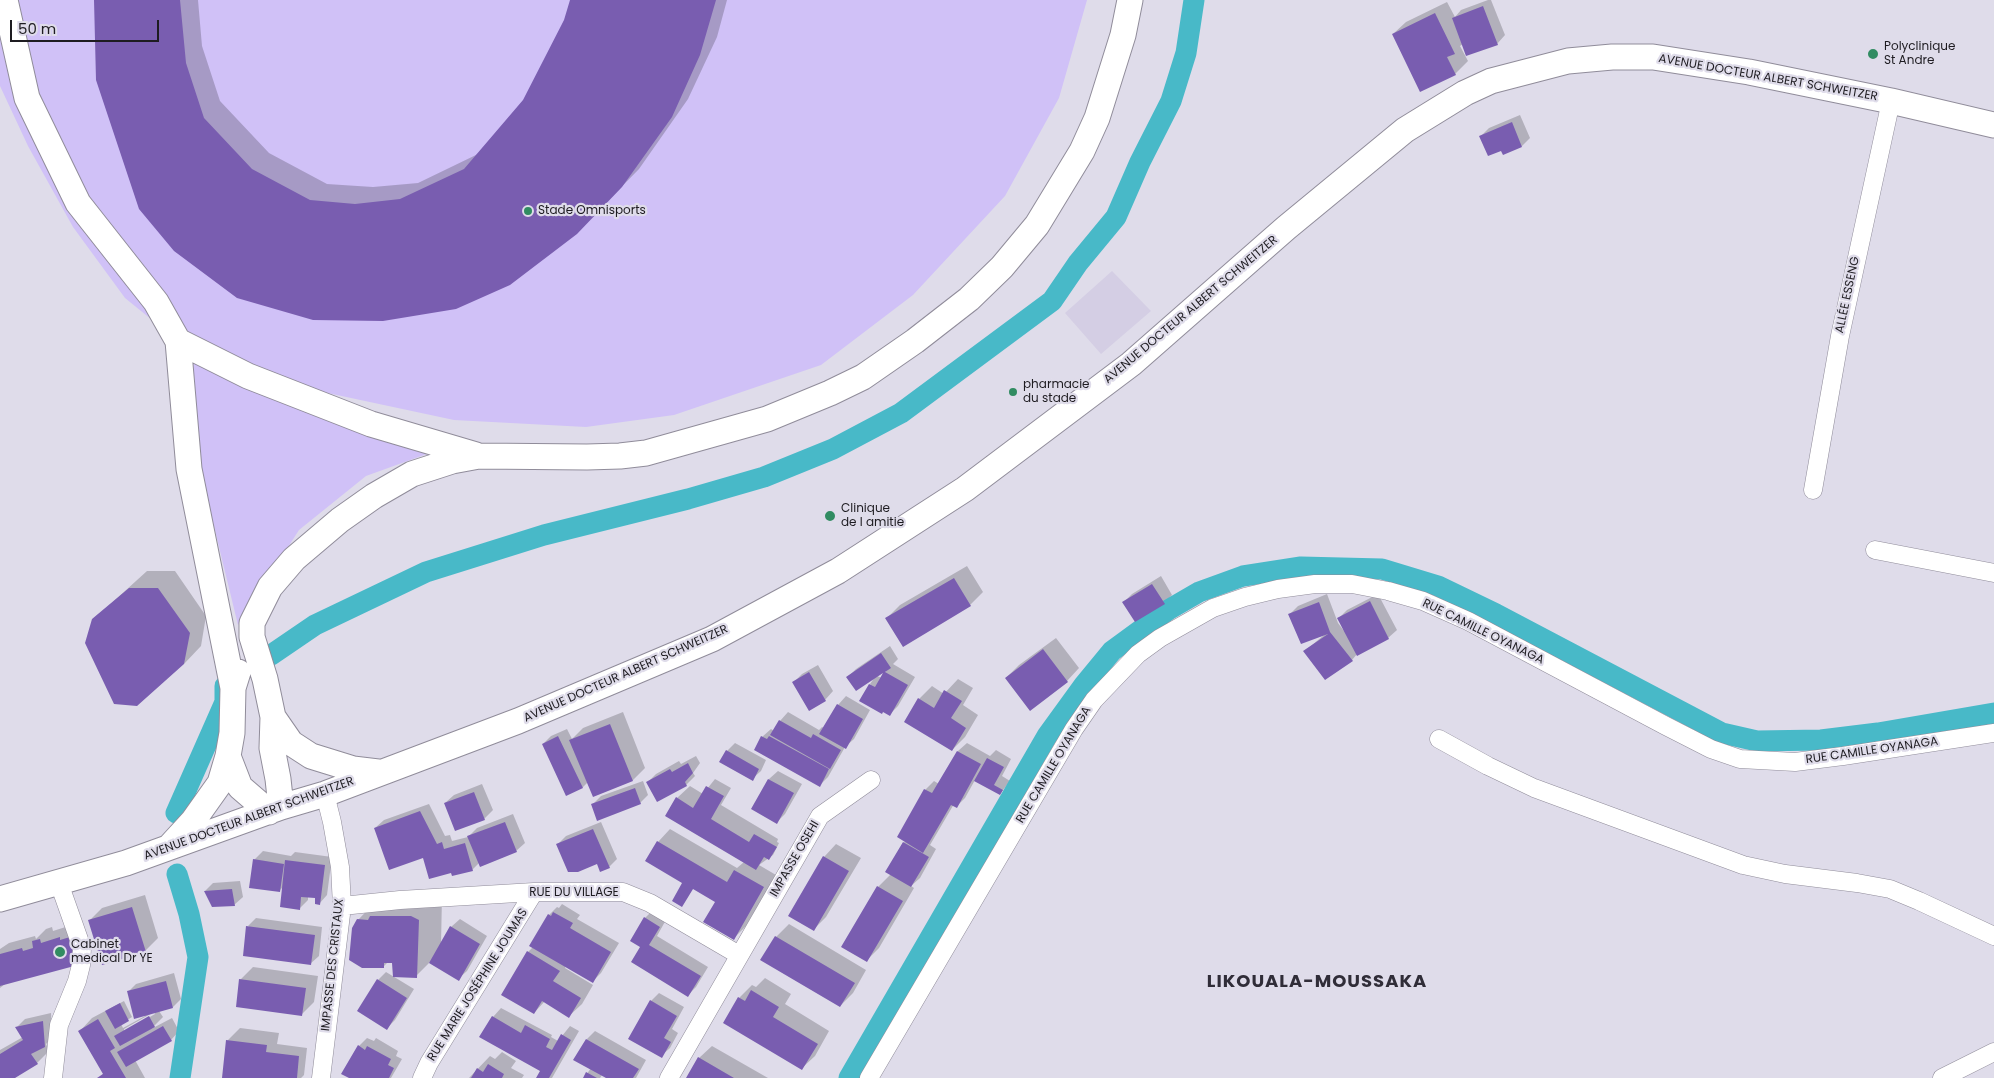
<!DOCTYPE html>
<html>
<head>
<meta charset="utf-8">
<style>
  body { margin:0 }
  #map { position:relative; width:1994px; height:1078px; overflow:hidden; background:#dfdcea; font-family:Poppins,sans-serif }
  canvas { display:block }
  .scale { position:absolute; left:10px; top:20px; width:149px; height:22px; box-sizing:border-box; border:2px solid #1e1c21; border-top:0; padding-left:6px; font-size:15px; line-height:18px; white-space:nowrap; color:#1e1c21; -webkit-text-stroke:4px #dfdcea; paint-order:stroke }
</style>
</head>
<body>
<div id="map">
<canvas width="1994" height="1078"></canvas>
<div class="scale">50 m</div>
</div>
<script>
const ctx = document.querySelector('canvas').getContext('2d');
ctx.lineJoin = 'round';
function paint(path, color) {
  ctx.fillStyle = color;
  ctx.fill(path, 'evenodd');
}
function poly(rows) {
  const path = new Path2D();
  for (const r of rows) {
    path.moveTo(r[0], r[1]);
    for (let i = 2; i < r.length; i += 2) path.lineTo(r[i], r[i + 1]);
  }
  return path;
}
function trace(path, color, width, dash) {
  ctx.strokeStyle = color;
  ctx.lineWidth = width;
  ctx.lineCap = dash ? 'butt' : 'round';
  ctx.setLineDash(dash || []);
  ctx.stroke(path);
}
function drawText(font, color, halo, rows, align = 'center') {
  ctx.font = font + ' Poppins,sans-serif';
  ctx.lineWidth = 4.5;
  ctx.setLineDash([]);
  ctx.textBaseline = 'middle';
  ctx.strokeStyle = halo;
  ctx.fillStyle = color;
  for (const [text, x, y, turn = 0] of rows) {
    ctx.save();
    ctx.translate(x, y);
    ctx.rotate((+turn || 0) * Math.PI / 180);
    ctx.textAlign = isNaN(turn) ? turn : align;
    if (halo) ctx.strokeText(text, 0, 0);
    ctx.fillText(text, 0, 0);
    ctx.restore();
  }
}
const built = poly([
  [1112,271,1151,311,1101,354,1065,313]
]);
const green = poly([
  [0,0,1087,0,1059,98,1005,196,913,295,821,365,674,415,586,427,454,420,248,376,178,341,125,298,73,227,28,146,0,86],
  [193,361,435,451,366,476,299,530,238,625,201,473]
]);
const shadow = poly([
  [95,0,198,0,202,46,220,101,269,153,327,184,373,187,418,183,478,154,524,101,565,21,572,0,727,0,717,37,688,99,639,169,593,216,383,320],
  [1488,0,1491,0,1505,35,1497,44,1463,44,1460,46,1468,61,1455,74,1393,34,1406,22,1447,2,1455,17,1461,10],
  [1520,115,1530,138,1522,146,1502,149,1481,136,1489,128],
  [967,566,983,592,970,605,887,618,900,605],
  [147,571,175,571,206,616,201,646,184,664,93,620],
  [1161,576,1172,595,1164,603,1124,602,1132,594],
  [1327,594,1338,623,1344,631,1339,618,1347,610,1378,594,1397,630,1388,638,1357,654,1352,660,1305,651,1324,635,1290,614,1298,606],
  [1056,638,1079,668,1067,681,1006,678,1019,665],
  [890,646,898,659,893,664,915,677,898,706,889,715,870,684,875,677,848,677,856,669],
  [887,669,882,678,877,676],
  [818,665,833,691,825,700,794,682,802,674],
  [958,679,973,688,963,705,978,715,965,737,952,750,919,699,932,686,944,694],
  [846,696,870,710,854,739,845,747,828,777,820,785,762,737,771,729,774,731,780,721,788,712,819,730,822,727,824,728,838,705],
  [623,712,645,768,633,780,594,796,588,782,583,787,567,794,543,744,551,736,567,729,572,739,583,728],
  [735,743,766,760,761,771,752,779,727,751],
  [967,743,990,756,996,750,1011,759,1002,776,1010,781,1000,794,975,780,965,798,957,806,954,804,930,845,936,849,920,878,911,886,914,888,879,948,866,961,878,887,891,874,887,872,905,841,925,790,934,781,939,784,958,751],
  [696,756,700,763,693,773,695,776,686,785,658,801,648,782,656,774,679,761,681,764],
  [778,771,802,784,785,814,777,822,753,809,769,779],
  [715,779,731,788,721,805,778,839,777,842,779,843,773,855,759,865,776,875,746,926,734,938,717,902,693,888,682,905,683,884,658,842,670,829,737,868,744,862,677,798,690,786,703,794],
  [643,781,648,795,640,803,592,805,601,796],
  [482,784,493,810,484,819,445,803,454,795],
  [429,804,445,836,450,835,452,841,468,837,477,828,513,814,525,843,516,851,479,863,472,870,452,871,375,828,384,820],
  [601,822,617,859,609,867,558,844,566,836],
  [836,844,861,858,826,917,814,929,824,857],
  [263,851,291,856,295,852,332,857,327,895,319,904,317,897,308,896,308,900,299,909,283,887,279,891,254,860],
  [240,881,243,897,234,905,205,891,213,883],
  [145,895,158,938,145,951,90,920,102,908],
  [382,895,442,896,441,945,451,927,460,919,487,936,467,971,458,979,430,962,416,976,393,961,389,961,384,966,358,920],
  [562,904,580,915,577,919,619,943,601,973,593,981,566,966,565,968,593,985,582,1004,569,1016,545,1001,534,1013,528,952,533,947,549,915,557,907,559,908],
  [653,910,667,918,657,936,708,967,696,987,688,995,641,946,645,918],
  [256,918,322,927,319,956,310,964,248,926],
  [789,924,866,970,853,993,840,1006,762,960,776,937],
  [72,925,90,951,5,984,0,988,0,949,9,943,35,936,36,939,46,929,52,927,53,931],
  [253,967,318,976,314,1002,302,1014,240,980],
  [386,972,414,989,395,1020,387,1028,378,980],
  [174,973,181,999,173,1007,159,1011,163,1017,151,1029,172,1018,179,1031,171,1040,135,1060,145,1078,98,1078,104,1073,80,1031,92,1018,124,1001,132,1017,121,1024,123,1028,145,1016,128,992,136,984],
  [154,1012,155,1014,124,1032,124,1029],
  [765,978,791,994,785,1004,829,1031,815,1056,802,1068,725,1022,740,997,752,985,756,987],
  [659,993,684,1007,672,1029,678,1033,670,1048,661,1056,651,1001],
  [501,1008,552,1035,551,1037,558,1041,570,1026,579,1031,552,1078,537,1078,541,1071,493,1017],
  [51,1013,52,1038,46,1044,49,1051,37,1063,13,1078,0,1078,0,1050,23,1037,17,1027,25,1019],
  [240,1028,279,1033,277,1044,307,1048,304,1075,301,1078,223,1078,227,1041],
  [595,1031,646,1060,636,1078,608,1078,602,1075,600,1078,584,1078,591,1068,587,1039],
  [367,1038,374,1041,376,1038,398,1051,396,1056,402,1059,391,1078,351,1078,359,1046],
  [712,1046,768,1078,687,1078,699,1058],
  [502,1052,516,1061,511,1068,524,1075,522,1078,469,1078,490,1056,495,1059]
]);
const canal = poly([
  [271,655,315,625,426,572,544,535,688,499,764,477,833,449,901,413,1052,301,1078,263,1116,217,1140,162,1171,101,1186,53,1194,0],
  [176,813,225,702,225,686],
  [177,874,189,914,198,957,180,1078],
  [849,1078,1047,736,1084,685,1112,651,1168,610,1199,592,1243,576,1301,567,1382,569,1438,586,1496,614,1722,733,1757,741,1821,740,1878,733,1994,713]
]);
const building = poly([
  [94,0,180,0,186,63,204,118,252,169,310,200,355,204,400,199,464,169,523,100,564,20,570,0,716,0,700,55,672,117,622,187,577,234,510,285,456,309,383,321,313,320,237,298,174,251,139,209,96,80],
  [1483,6,1498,45,1466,56,1452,18],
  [1435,13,1455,54,1447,57,1456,75,1420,92,1392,34],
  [1512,122,1522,147,1503,155,1501,151,1488,156,1479,136],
  [954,578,971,606,903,647,885,618],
  [1152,584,1165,604,1135,622,1122,602],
  [129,588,158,588,190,633,184,664,137,706,114,704,85,643,92,619],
  [1370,601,1389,639,1357,656,1337,618],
  [1319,602,1330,632,1353,661,1325,680,1303,651,1328,634,1301,644,1288,614],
  [1043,649,1068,682,1030,711,1005,678],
  [881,653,891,668,885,672,908,685,890,716,883,712,882,714,859,701,869,684,875,687,883,673,856,691,846,677],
  [809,672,826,701,809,711,792,682],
  [944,690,962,701,951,718,966,728,952,751,904,722,918,698,934,708],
  [837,704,863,719,846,749,819,734],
  [779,720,811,738,813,734,841,750,830,769,770,735],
  [610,724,633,781,593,797,569,740],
  [558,736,583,788,566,796,542,744],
  [761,736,767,739,769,736,829,769,820,787,754,750],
  [726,750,759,769,753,781,719,762],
  [957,751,981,764,957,808,951,805,923,853,897,837,924,789,932,793],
  [987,758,1004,767,994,785,1003,790,1000,795,974,781],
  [688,763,693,773,685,782,687,786,657,802,646,782,670,769,672,772],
  [768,779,794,793,777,824,751,809],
  [706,786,724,796,711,819,749,842,754,834,777,847,769,860,764,857,756,870,665,816,676,797,693,808],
  [635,788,641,804,597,821,591,804],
  [474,792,485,820,455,831,444,803],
  [420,811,437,844,442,842,444,849,465,843,473,871,452,876,451,873,429,879,423,858,389,870,374,828],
  [505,822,517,852,480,867,467,836],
  [593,829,610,868,600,872,597,864,578,872,568,872,556,844],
  [657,841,727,882,734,870,764,887,734,940,703,922,715,902,693,889,682,907,672,901,682,883,645,861],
  [903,842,929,857,911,887,885,872],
  [823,856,849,871,814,931,788,916],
  [253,859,284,864,280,892,249,888],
  [285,860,325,865,320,905,315,904,315,898,301,897,300,910,280,907],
  [877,886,903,901,867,962,841,947],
  [232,889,235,906,212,907,204,891],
  [132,907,146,952,102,965,88,920],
  [553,912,573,923,570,928,611,952,593,983,529,946,548,914,551,916],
  [370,916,411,916,419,920,417,978,393,977,392,963,384,963,384,968,362,968,349,960,352,928,357,919,368,920],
  [644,917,660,927,649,945,701,976,688,997,631,962,640,947,630,941],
  [246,926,315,935,311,965,243,956],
  [450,926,480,944,459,981,429,963],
  [775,936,855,983,840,1007,760,960],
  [60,937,60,940,70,937,78,965,0,986,0,954,22,948,23,951,33,948,32,941,40,939,41,943],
  [527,951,560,971,553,981,581,998,569,1018,542,1001,534,1014,501,995],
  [239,979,306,988,302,1016,236,1007],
  [377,979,407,998,387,1030,357,1011],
  [166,981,173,1008,134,1019,127,991],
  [751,990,779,1007,773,1017,818,1044,802,1070,723,1023,738,997,745,1001],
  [650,1000,677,1016,664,1038,671,1042,662,1058,628,1039],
  [120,1003,129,1021,115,1029,105,1011],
  [149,1016,155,1027,120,1046,114,1036],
  [492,1016,521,1033,525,1025,550,1039,546,1047,552,1050,561,1034,571,1040,549,1078,536,1078,540,1071,479,1037],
  [98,1019,115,1048,110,1051,126,1078,97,1078,103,1074,78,1031],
  [43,1021,45,1047,31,1054,38,1064,15,1078,0,1078,0,1054,23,1040,15,1027],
  [163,1026,172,1041,126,1067,117,1052],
  [586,1039,639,1069,633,1078,606,1078,573,1060],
  [226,1040,267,1045,266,1052,299,1056,297,1078,222,1078],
  [358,1045,365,1050,367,1046,391,1059,388,1065,394,1068,389,1078,349,1078,341,1074],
  [698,1057,734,1078,686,1078],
  [488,1064,504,1074,502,1078,471,1078,477,1068,483,1072],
  [586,1072,597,1078,583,1078]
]);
const minor = poly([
  [1813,490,1840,336,1891,101],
  [1875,550,1994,573],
  [1439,739,1488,766,1534,788,1743,865,1785,874,1857,883,1890,889,1919,901,1994,936],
  [342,906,400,900,534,892,623,892,650,903,739,955],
  [53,1078,59,1025,77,981,81,965,82,948,59,883],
  [321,1078,342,906,340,867,332,822,325,794],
  [422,1078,429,1063,534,892],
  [669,1078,820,816,871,780],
  [869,1078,1074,729,1094,700,1138,654,1160,638,1213,608,1245,597,1278,589,1315,584,1352,584,1388,591,1423,601,1468,621,1666,726,1711,749,1740,759,1795,762,1843,756,1994,733],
  [1942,1078,1994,1052]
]);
const secondary = poly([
  [5,0,27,98,78,203,156,302,178,341,248,376,371,424,476,455],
  [178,341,189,469,233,688],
  [238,672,233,688,232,733,228,756,240,787,269,812],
  [273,717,291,743,311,756,353,769,378,772],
  [281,807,278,779,272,748,273,717,265,679,252,637,252,623,270,587,294,559,340,520,374,496,412,474,452,461,479,456,587,457,620,456,646,453,767,419,830,393,863,377,915,341,969,299,1002,267,1037,225,1082,151,1097,118,1123,35,1130,0],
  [171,845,193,821,220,783,228,756],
  [0,899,126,863,281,807,325,794,518,721,712,639,838,571,965,489,1131,364,1286,228,1405,130,1465,93,1491,81,1568,61,1612,57,1653,57,1749,72,1891,101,1994,125]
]);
const markers = [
  [1873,54,6,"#318c62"],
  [528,211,5,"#318c62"],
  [1013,392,5,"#318c62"],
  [830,516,6,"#318c62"],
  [60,952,6,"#318c62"]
];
const poiNames = [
  ["Polyclinique",1884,47],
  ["St Andre",1884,61],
  ["Stade Omnisports",538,211],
  ["pharmacie",1023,385],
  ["du stade",1023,399],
  ["Clinique",841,509],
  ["de l amitie",841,523],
  ["Cabinet",71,945],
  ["medical Dr YE",71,959]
];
const streetNames = [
  ["AVENUE DOCTEUR ALBERT SCHWEITZER",1768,78,10],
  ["ALLÉE ESSENG",1848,295,-78],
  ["AVENUE DOCTEUR ALBERT SCHWEITZER",1191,310,-40],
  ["RUE CAMILLE OYANAGA",1483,632,26],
  ["AVENUE DOCTEUR ALBERT SCHWEITZER",626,674,-24],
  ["RUE CAMILLE OYANAGA",1872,751,-8],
  ["RUE CAMILLE OYANAGA",1054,765,-59],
  ["AVENUE DOCTEUR ALBERT SCHWEITZER",249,819,-20],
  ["IMPASSE OSEHI",795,859,-60],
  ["RUE DU VILLAGE",574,893],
  ["IMPASSE DES CRISTAUX",333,965,-84],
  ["RUE MARIE JOSÉPHINE JOUMAS",478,985,-58]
];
const districtNames = [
  ["LIKOUALA-MOUSSAKA",1317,982]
];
paint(built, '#d4cee4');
paint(green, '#d0c1f7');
paint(shadow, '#0003');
trace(canal, '#48b9c8', 21);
paint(building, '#795db0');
trace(minor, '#908c9a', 19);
trace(secondary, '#908c9a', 27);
trace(minor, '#fff', 18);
trace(secondary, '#fff', 25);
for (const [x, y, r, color] of markers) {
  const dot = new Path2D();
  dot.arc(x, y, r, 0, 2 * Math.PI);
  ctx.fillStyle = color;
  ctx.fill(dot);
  trace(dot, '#dfdcea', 2);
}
drawText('12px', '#1e1c21', '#dfdcea', poiNames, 'left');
drawText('12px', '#1e1c21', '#dfdcea', streetNames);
ctx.letterSpacing = '1px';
drawText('bold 18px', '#302d38', '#dfdcea', districtNames);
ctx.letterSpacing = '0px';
</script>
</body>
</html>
